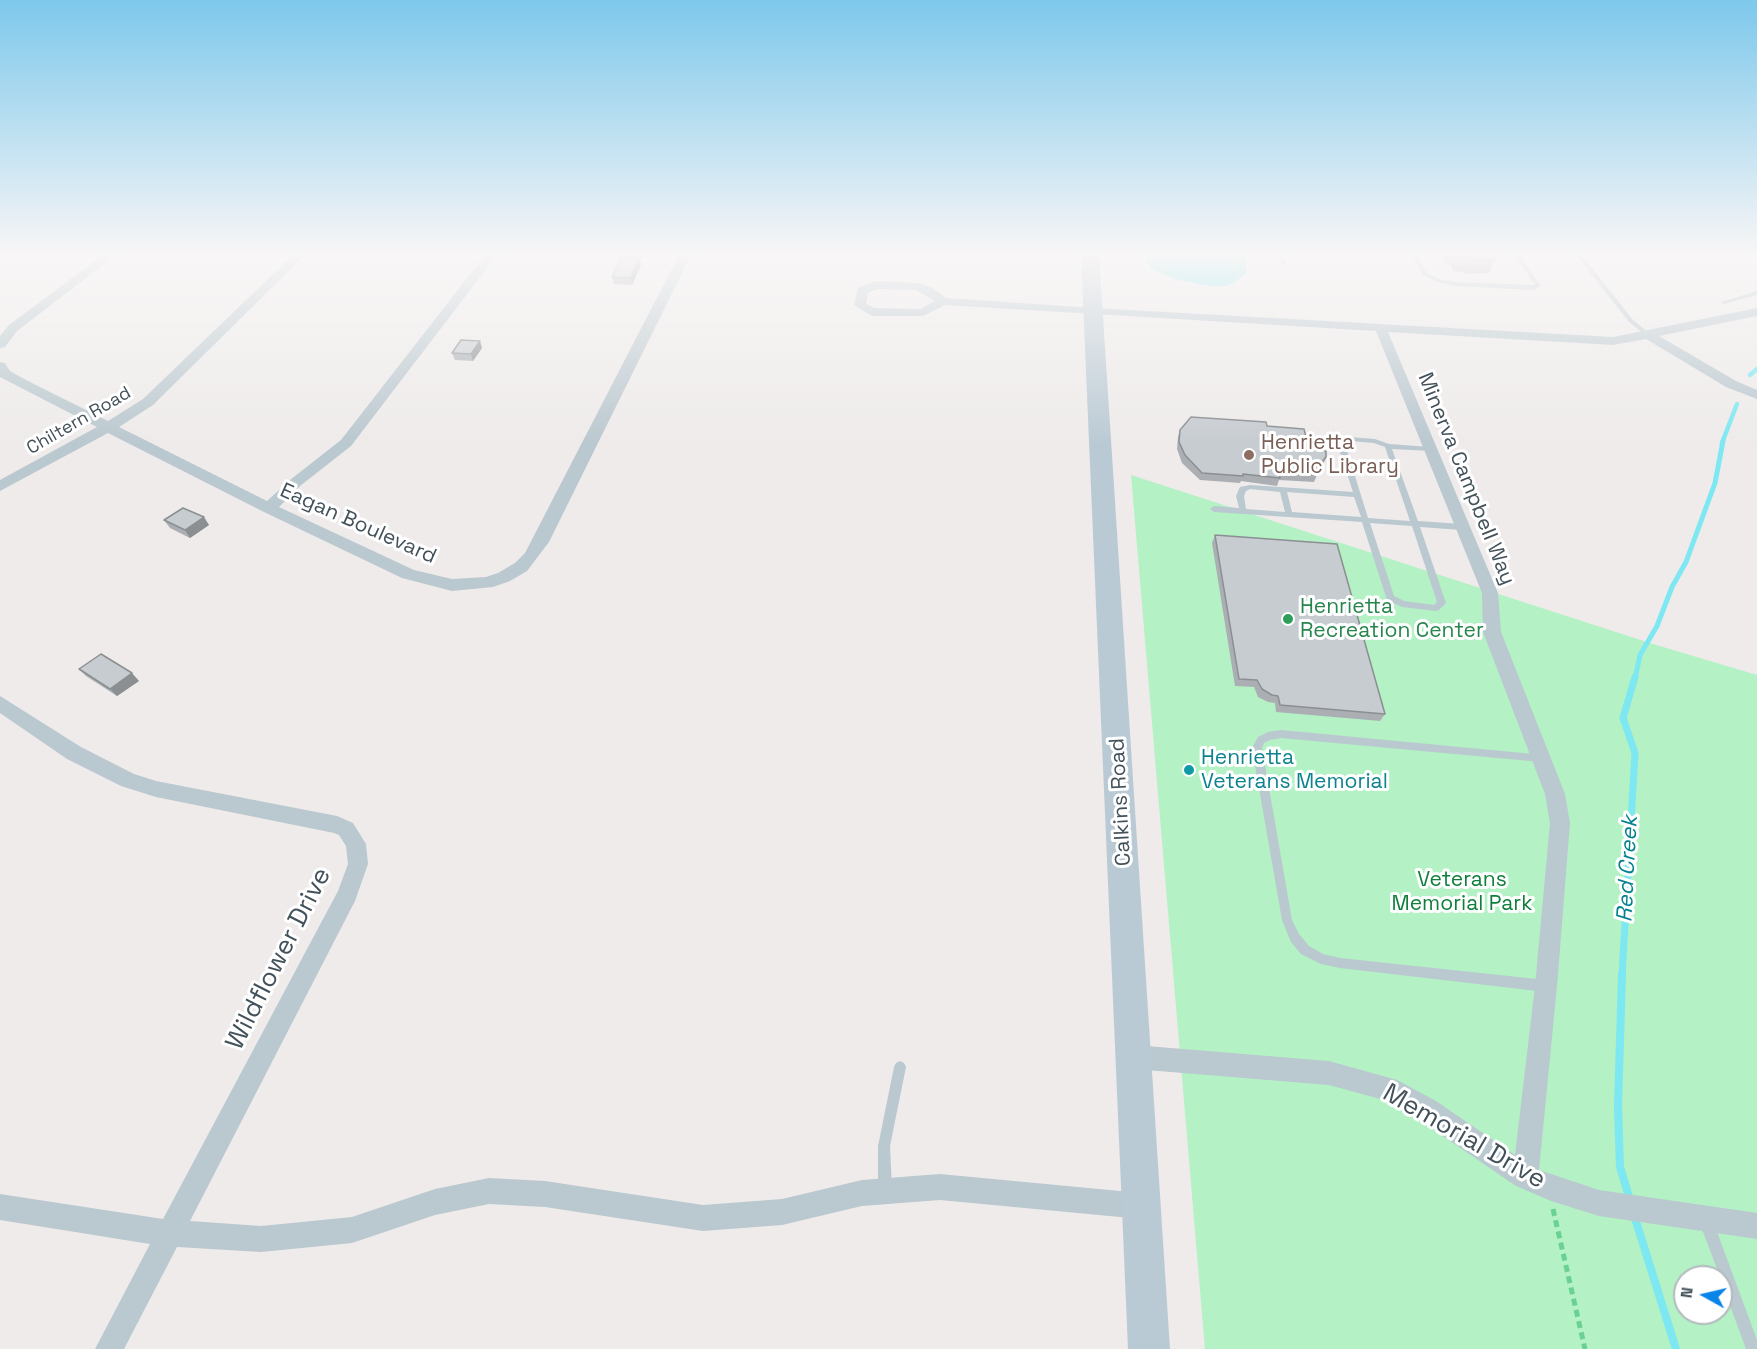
<!DOCTYPE html>
<html>
<head>
<meta charset="utf-8">
<style>
  body { margin:0 }
  #map { position:relative; width:1757px; height:1349px; overflow:hidden; background:#efebeb; font-family:"Space Grotesk",sans-serif }
  canvas { display:block }
  .north { position:absolute; left:1673px; top:1265px; width:60px; height:60px; box-sizing:border-box; background:#fff; border:2px solid #b3b9bd; border-radius:50%; rotate:278deg; font-size:16px; font-weight:700; line-height:24px; text-align:center; color:#42515a }
  .north::after { content:''; display:block; margin:auto; width:21px; height:27px; background:#0b84e8; clip-path:polygon(50% 0,100% 100%,50% 72%,0 100%) }
</style>
</head>
<body>
<div id="map">
<canvas width="1757" height="1349"></canvas>
<div class="north">N</div>
</div>
<script>
const ctx = document.querySelector('canvas').getContext('2d');
ctx.lineJoin = 'round';
function paint(path, color) {
  ctx.fillStyle = color;
  ctx.fill(path, 'evenodd');
}
function poly(rows) {
  const path = new Path2D();
  for (const r of rows) {
    path.moveTo(r[0], r[1]);
    for (let i = 2; i < r.length; i += 2) path.lineTo(r[i], r[i + 1]);
  }
  return path;
}
function trace(path, color, width, dash) {
  ctx.strokeStyle = color;
  ctx.lineWidth = width;
  ctx.lineCap = dash ? 'butt' : 'round';
  ctx.setLineDash(dash || []);
  ctx.stroke(path);
}
function drawText(font, color, halo, rows, align = 'center') {
  ctx.font = font + ' "Space Grotesk",sans-serif';
  ctx.lineWidth = 6;
  ctx.setLineDash([]);
  ctx.textBaseline = 'middle';
  ctx.strokeStyle = halo;
  ctx.fillStyle = color;
  for (const [text, x, y, turn = 0] of rows) {
    ctx.save();
    ctx.translate(x, y);
    ctx.rotate((+turn || 0) * Math.PI / 180);
    ctx.textAlign = isNaN(turn) ? turn : align;
    if (halo) ctx.strokeText(text, 0, 0);
    ctx.fillText(text, 0, 0);
    ctx.restore();
  }
}
const green = poly([
  [1131,475,1653,644,1757,675,1757,1349,1205,1349],
  [1685,1277,1721,1277,1721,1313,1685,1313]
]);
const water = poly([
  [1148,255,1246,255,1246,273,1234,283,1226,286,1210,286,1178,280,1151,269,1147,263]
]);
const streamFar3 = poly([
  [1750,375,1757,369],
  [1722,443,1737,404]
]);
const streamFar2 = poly([
  [1635,679,1640,655,1657,626,1672,587,1686,562,1715,483,1723,441]
]);
const streamFar1 = poly([
  [1622,976,1635,753,1623,718,1635,677]
]);
const stream = poly([
  [1622,974,1618,1107,1620,1167,1630,1200],
  [1634,1215,1676,1349]
]);
const path = poly([
  [1553,1209,1585,1349]
]);
const service = poly([
  [1278,255,1284,255,1286,264,1282,264,1278,255],
  [1411,255,1417,255,1426,272,1439,279,1456,282,1535,285,1514,255,1520,255,1541,286,1533,290,1456,286,1437,282,1422,274,1411,255],
  [1576,255,1582,255,1633,320,1650,334,1650,336,1646,336,1629,322,1576,255],
  [1757,291,1757,295,1724,304,1721,302,1757,291],
  [1349,437,1375,439,1389,444,1430,447,1434,449,1430,451,1392,449,1418,521,1462,524,1466,527,1462,530,1420,527,1446,603,1439,610,1436,611,1402,607,1387,600,1362,522,1214,512,1210,509,1214,506,1239,508,1236,496,1239,489,1240,487,1250,485,1353,492,1337,443,1349,437],
  [1350,441,1374,443,1385,447,1410,521,1368,518,1345,444,1350,441],
  [1250,489,1280,492,1285,512,1246,509,1244,496,1246,491,1250,489],
  [1287,492,1354,497,1361,517,1292,512,1287,492],
  [1370,523,1412,526,1437,602,1434,605,1404,601,1394,596,1370,523],
  [1281,730,1544,755,1546,758,1544,761,1541,762,1281,738,1270,740,1264,743,1262,748,1292,920,1299,934,1309,946,1323,954,1340,958,1546,980,1550,982,1552,986,1550,990,1546,992,1340,968,1321,964,1301,954,1291,942,1282,920,1252,748,1258,737,1268,732,1281,730],
  [900,1061,904,1063,906,1067,890,1146,892,1189,890,1194,885,1196,880,1194,878,1189,878,1146,894,1067,896,1063,900,1061],
  [1706,1214,1711,1216,1713,1221,1757,1340,1757,1349,1746,1349,1721,1281,1721,1277,1720,1277,1699,1221,1701,1216,1706,1214]
]);
const minor = poly([
  [103,255,116,255,17,331,5,347,0,348,0,336,9,325,103,255],
  [293,255,305,255,153,405,119,427,267,501,290,480,341,440,485,255,497,255,351,446,300,486,279,507,414,570,452,579,486,577,498,573,515,563,525,553,679,255,691,255,549,542,527,571,510,581,493,587,452,591,402,578,264,512,108,433,0,491,0,480,97,427,0,377,0,362,5,363,10,371,28,381,108,421,143,399,293,255],
  [875,281,918,283,933,288,946,298,1094,308,1613,337,1757,308,1757,316,1659,336,1736,381,1757,390,1757,399,1726,387,1646,339,1613,345,1388,332,1498,593,1501,632,1565,794,1570,823,1557,986,1539,1170,1599,1190,1757,1213,1757,1239,1599,1216,1551,1201,1516,1186,1418,1119,1384,1100,1329,1085,1134,1069,1126,1065,1122,1057,1126,1049,1134,1045,1329,1061,1397,1080,1436,1101,1515,1155,1535,986,1550,823,1545,794,1483,632,1482,593,1376,331,945,305,923,316,872,316,854,305,858,288,875,281],
  [877,289,916,290,935,301,920,309,875,308,866,304,868,293,877,289],
  [0,696,81,747,134,774,156,781,337,816,353,823,366,844,368,864,355,901,190,1221,261,1226,352,1217,435,1189,489,1178,545,1181,703,1205,782,1199,862,1180,940,1174,1141,1193,1150,1197,1154,1206,1150,1215,1141,1219,940,1200,862,1206,782,1225,703,1231,545,1207,489,1204,435,1215,352,1243,261,1252,177,1247,124,1349,95,1349,150,1244,0,1220,0,1194,163,1219,338,891,348,864,346,846,339,835,334,833,156,797,121,786,67,759,0,713,0,696]
]);
const secondary = poly([
  [1081,255,1099,255,1170,1349,1128,1349,1081,255]
]);
const wall = poly([
  [624,255,643,255,643,259,640,259,641,265,632,285,614,284,612,277,624,257],
  [1440,255,1494,255,1496,259,1489,273,1466,274,1464,272,1453,271,1450,264,1445,264,1443,260,1445,257,1441,257],
  [482,348,473,361,455,360,452,353],
  [1267,426,1307,441,1326,457,1323,465,1319,469,1316,469,1317,475,1314,482,1279,480,1277,486,1241,481,1240,483,1200,480,1182,463,1177,449,1178,437,1180,430],
  [164,520,209,525,190,538,170,528],
  [1215,535,1385,714,1380,721,1276,712,1275,703,1268,702,1258,697,1254,687,1235,686,1212,543],
  [79,669,139,681,117,696,86,676]
]);
const shadedWall = poly([
  [639,258,641,265,632,285,631,278],
  [480,341,482,348,473,361,471,354],
  [204,517,209,525,190,538,185,530],
  [132,673,139,681,117,696,110,689]
]);
const building = poly([
  [1459,255,1494,255,1496,259,1473,260,1471,258,1460,257,1459,255],
  [621,257,639,258,631,278,612,277,621,257],
  [461,340,480,341,471,354,452,353,461,340],
  [1191,417,1266,422,1267,426,1304,429,1307,441,1317,442,1326,452,1326,457,1322,462,1313,461,1317,475,1278,472,1280,478,1243,474,1243,476,1202,473,1185,455,1179,442,1180,430,1191,417],
  [183,508,204,517,185,530,164,520,183,508],
  [1215,535,1337,544,1385,714,1280,705,1278,696,1272,695,1262,689,1257,680,1239,679,1215,535],
  [101,654,132,673,110,689,79,669,101,654]
]);
const markers = [
  [1249,455,6,"#8d6e63"],
  [1288,619,6,"#2e9e5b"],
  [1189,770,6,"#0f9aa8"]
];
const farStreetnames = [
  ["Chiltern Road",79,421,-30]
];
const educationNames = [
  ["Henrietta",1261,443],
  ["Public Library",1261,467]
];
const streetNames = [
  ["Minerva Campbell Way",1466,479,68],
  ["Eagan Boulevard",358,524,24],
  ["Calkins Road",1121,802,-93]
];
const leisureNames = [
  ["Henrietta",1300,607],
  ["Recreation Center",1300,631]
];
const cultureNames = [
  ["Henrietta",1201,758],
  ["Veterans Memorial",1201,782]
];
const parkNames = [
  ["Veterans",1462,880],
  ["Memorial Park",1462,904]
];
const waterNames = [
  ["Red Creek",1628,869,-87]
];
const nearStreetnames = [
  ["Wildflower Drive",279,959,-63],
  ["Memorial Drive",1464,1137,30]
];
paint(green, '#b4f1c5');
paint(water, '#7de7f2');
trace(streamFar3, '#7de7f2', 4.5);
trace(streamFar2, '#7de7f2', 5);
trace(streamFar1, '#7de7f2', 7);
trace(stream, '#7de7f2', 8);
trace(path, '#6ad193', 5, [7, 4.5]);
paint(service, '#bac8cf');
paint(minor, '#bac8cf');
paint(secondary, '#bacad4');
paint(wall, '#abafb4');
paint(shadedWall, '#8b8f92');
paint(building, '#c7ccd1');
trace(building, '#8b8f92', 1.5);
const sky = ctx.createLinearGradient(0, 0, 0, 444);
sky.addColorStop(0, '#7dc8ec');
sky.addColorStop(0.57, '#f8f6f6');
sky.addColorStop(1, '#f8f6f600');
ctx.fillStyle = sky;
ctx.fillRect(0, 0, 1757, 444);
for (const [x, y, r, color] of markers) {
  const dot = new Path2D();
  dot.arc(x, y, r, 0, 2 * Math.PI);
  ctx.fillStyle = color;
  ctx.fill(dot);
  trace(dot, '#fff', 2);
}
drawText('18px', '#42515a', '#fff', farStreetnames);
drawText('21px', '#785e54', '#fff', educationNames, 'left');
drawText('21px', '#42515a', '#fff', streetNames);
drawText('21px', '#27864d', '#fff', leisureNames, 'left');
drawText('21px', '#0d838f', '#fff', cultureNames, 'left');
drawText('21px', '#0f7f3b', '#fff', parkNames);
drawText('italic 22px', '#04818f', '#fff', waterNames);
drawText('26px', '#42515a', '#fff', nearStreetnames);
</script>
</body>
</html>
